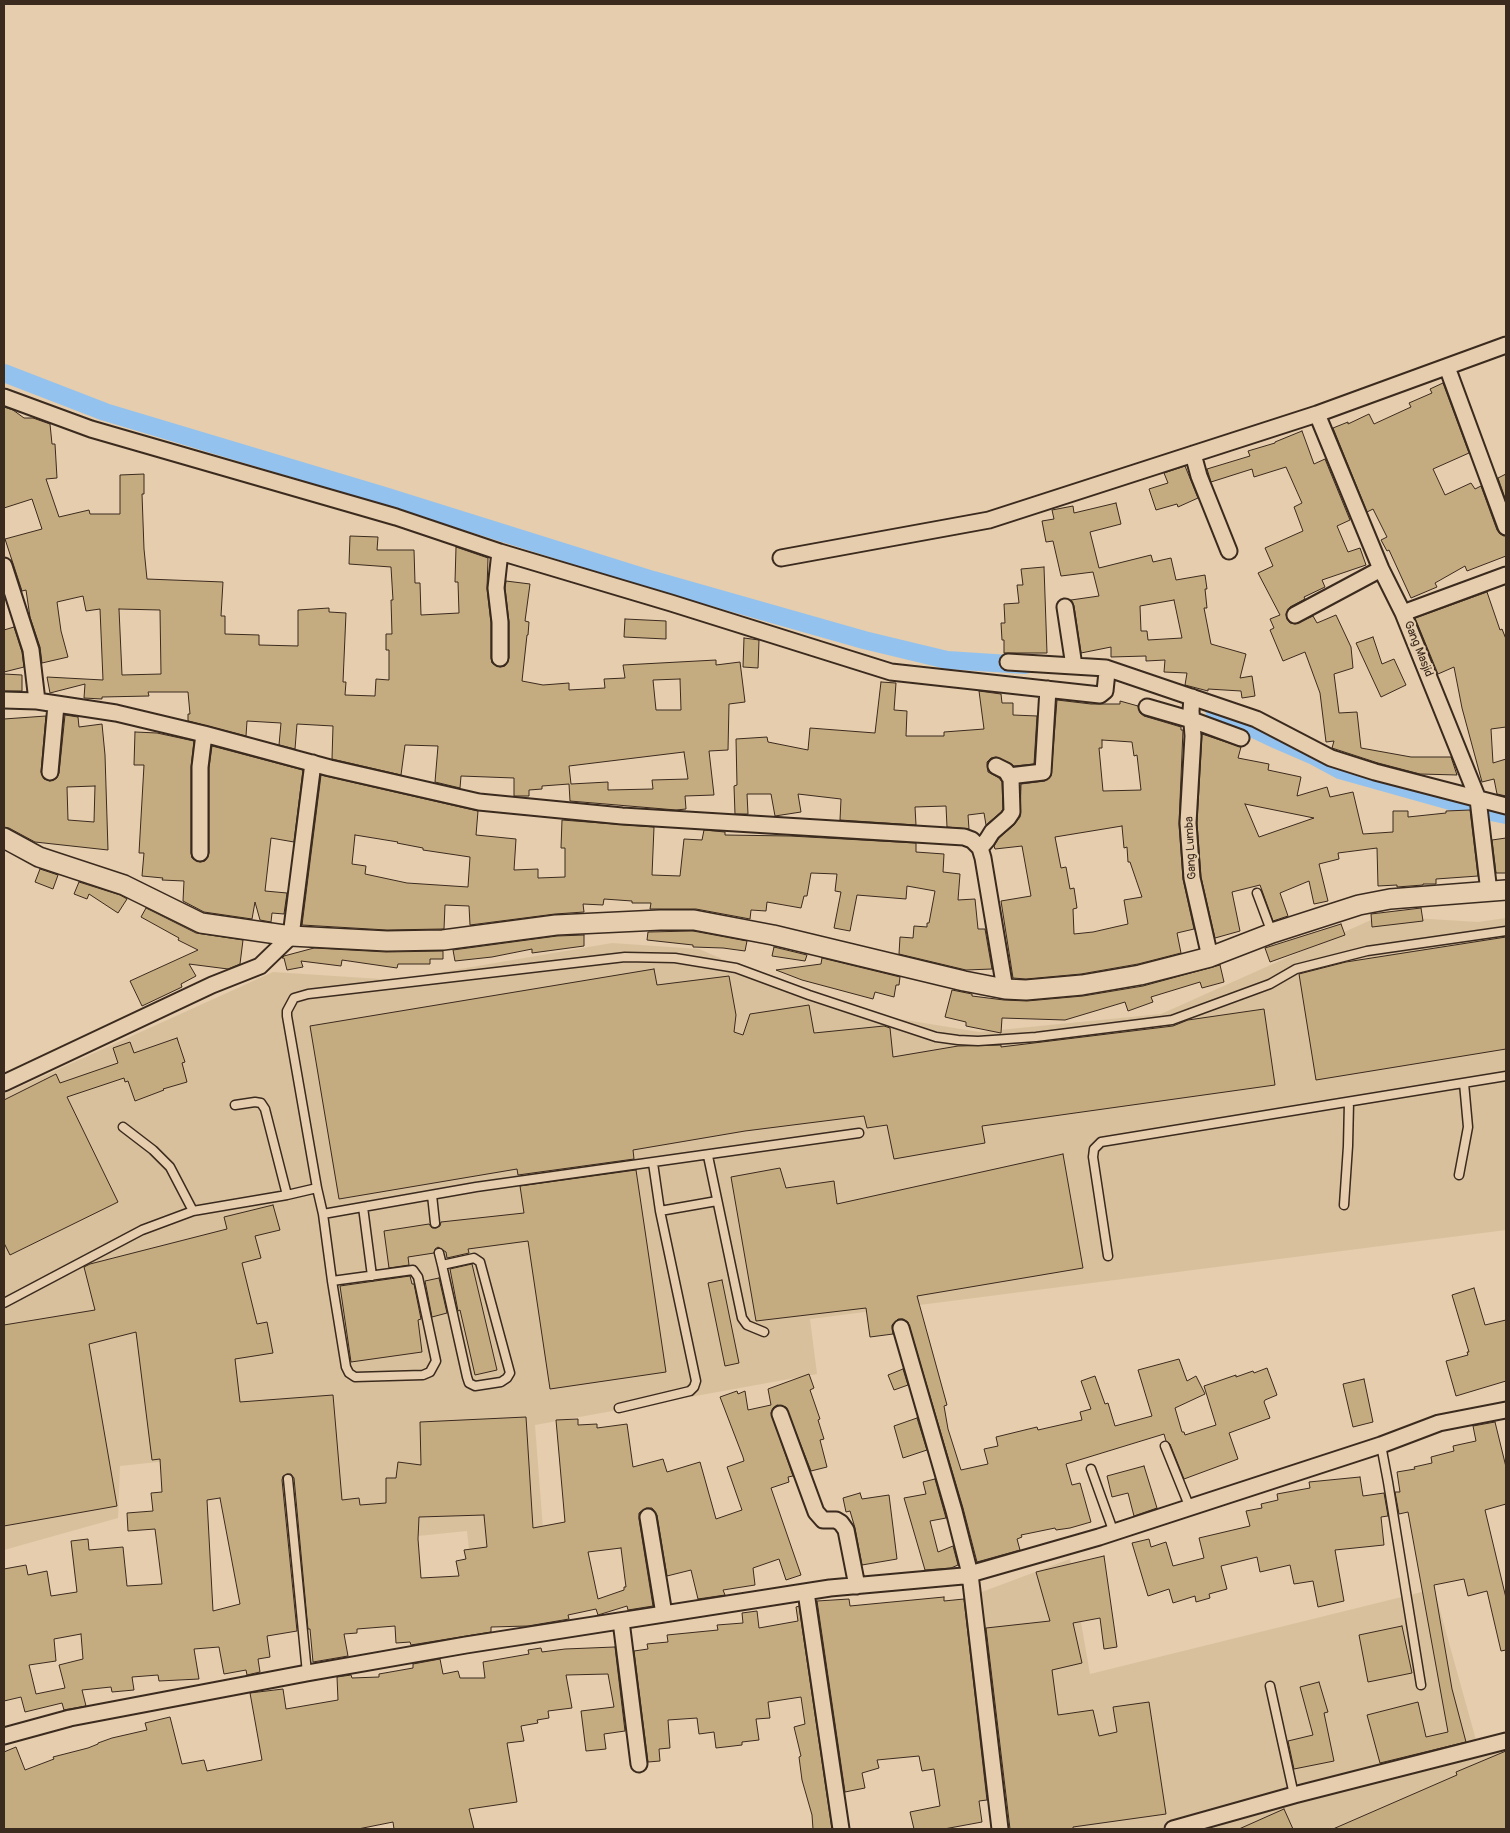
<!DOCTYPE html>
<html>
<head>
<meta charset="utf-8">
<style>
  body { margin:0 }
  #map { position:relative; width:1510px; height:1833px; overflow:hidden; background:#e5cdad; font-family:Pangolin,sans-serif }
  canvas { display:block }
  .frame { position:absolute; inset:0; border:5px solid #3b2a1e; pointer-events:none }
</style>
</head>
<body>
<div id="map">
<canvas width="1510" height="1833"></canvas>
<div class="frame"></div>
</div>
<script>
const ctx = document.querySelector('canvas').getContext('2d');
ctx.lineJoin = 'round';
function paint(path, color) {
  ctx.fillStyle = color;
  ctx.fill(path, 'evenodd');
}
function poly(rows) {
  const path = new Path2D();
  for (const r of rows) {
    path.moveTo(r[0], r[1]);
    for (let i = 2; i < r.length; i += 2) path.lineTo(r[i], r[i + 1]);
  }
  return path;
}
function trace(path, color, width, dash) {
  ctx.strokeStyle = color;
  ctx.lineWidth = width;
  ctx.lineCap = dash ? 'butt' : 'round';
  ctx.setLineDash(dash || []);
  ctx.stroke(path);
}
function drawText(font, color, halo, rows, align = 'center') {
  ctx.font = font + ' Pangolin,sans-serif';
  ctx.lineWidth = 4.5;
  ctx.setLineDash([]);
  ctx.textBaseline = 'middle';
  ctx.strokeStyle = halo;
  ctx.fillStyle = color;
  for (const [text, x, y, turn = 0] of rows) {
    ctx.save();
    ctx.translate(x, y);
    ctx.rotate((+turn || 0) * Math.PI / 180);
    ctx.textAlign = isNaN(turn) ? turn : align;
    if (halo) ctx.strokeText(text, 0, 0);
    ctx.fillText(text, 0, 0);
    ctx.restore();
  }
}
const built = poly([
  [1380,916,1478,922,1506,918,1506,1230,810,1319,817,1374,535,1425,547,1581,473,1588,467,1531,280,1550,269,1450,120,1466,118,1518,4,1550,4,1094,273,972,396,980,612,943,699,949,838,1009,979,1032,1161,1014],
  [1070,1559,1090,1674,1434,1589,1476,1740,1506,1733,1506,1829,995,1829,971,1596]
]);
const canal = poly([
  [4,373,105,412,385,496,653,580,864,640,947,660,1025,665],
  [1214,710,1277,740,1314,756,1340,770,1486,811,1506,815]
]);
const building = poly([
  [1443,383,1469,453,1433,469,1445,495,1471,483,1475,489,1481,486,1497,530,1500,534,1506,536,1506,556,1467,571,1465,566,1435,583,1437,587,1411,598,1389,550,1387,551,1381,540,1387,537,1373,509,1367,512,1333,428,1348,422,1348,424,1369,414,1374,424,1411,407,1409,403,1432,393,1430,389,1443,383],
  [4,407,13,410,24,418,33,418,50,424,52,444,55,444,57,478,46,479,59,517,89,510,90,514,120,514,120,475,144,474,144,494,142,494,144,549,147,579,223,582,221,616,225,616,225,634,259,635,259,645,298,646,298,610,329,608,329,612,346,613,343,682,346,682,345,695,375,696,376,679,389,680,389,650,386,650,386,634,392,634,391,600,393,600,391,567,349,564,350,536,378,537,377,550,414,550,415,583,420,583,421,615,459,613,458,582,455,582,456,547,488,558,487,589,491,623,491,658,492,663,500,667,505,666,509,658,509,622,505,588,506,581,530,584,525,621,529,622,528,635,527,635,522,681,543,685,569,683,569,690,605,688,604,679,625,678,623,665,716,660,716,665,740,662,745,702,729,704,728,750,709,751,714,795,685,796,686,809,676,810,570,801,569,784,542,786,542,789,529,790,529,796,514,796,514,778,461,776,460,788,435,782,438,746,405,745,401,775,332,759,333,726,297,724,295,749,279,745,281,723,247,721,246,736,188,721,188,714,190,714,188,692,148,692,149,696,102,697,102,699,84,698,85,684,50,693,47,677,103,680,100,609,86,611,83,596,57,602,61,631,68,657,42,663,40,647,30,617,26,590,22,591,5,539,42,529,32,499,4,508,4,407],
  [119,609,160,610,161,674,122,675,119,609],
  [680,679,681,710,656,710,653,680,680,679],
  [684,752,688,779,652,780,653,789,608,790,608,782,571,784,569,766,684,752],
  [1302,431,1314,464,1325,459,1350,520,1337,526,1348,552,1360,548,1366,565,1322,580,1325,587,1304,597,1305,599,1290,607,1286,614,1287,619,1290,623,1295,624,1313,616,1317,623,1336,615,1351,647,1353,668,1334,674,1339,713,1357,712,1361,748,1411,757,1451,757,1457,775,1420,774,1378,763,1332,748,1334,741,1326,742,1320,693,1305,652,1283,661,1270,630,1274,628,1270,619,1280,615,1258,573,1273,566,1265,548,1303,531,1294,507,1302,503,1286,467,1254,477,1252,469,1211,482,1207,469,1250,456,1248,451,1275,443,1275,442,1302,431],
  [1185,466,1198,498,1178,507,1177,504,1156,510,1149,489,1168,483,1164,473,1185,466],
  [1506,474,1506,501,1498,478,1506,474],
  [1116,503,1121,524,1090,532,1099,568,1151,555,1153,562,1171,558,1176,580,1205,575,1207,589,1205,589,1207,608,1204,608,1211,644,1246,654,1240,678,1252,676,1255,696,1242,698,1241,691,1208,689,1208,691,1185,685,1187,673,1164,672,1165,660,1146,661,1146,656,1111,657,1111,647,1081,653,1074,606,1071,600,1099,596,1093,572,1061,576,1053,541,1046,542,1042,521,1054,519,1052,510,1073,506,1074,513,1116,503],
  [1174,600,1182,638,1148,640,1147,631,1141,631,1140,606,1174,600],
  [1044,567,1047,653,1004,653,1004,640,1002,640,1001,623,1005,623,1004,604,1019,603,1017,585,1023,585,1021,569,1044,567],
  [1487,592,1500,630,1502,629,1506,639,1506,727,1491,729,1493,763,1506,759,1506,796,1497,794,1494,779,1482,782,1462,708,1454,667,1438,674,1415,618,1487,592],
  [625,619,666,621,666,639,624,637,625,619],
  [14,627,22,652,24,667,4,672,4,630,14,627],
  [1373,637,1382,664,1394,659,1406,685,1381,697,1356,643,1373,637],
  [744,638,759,640,758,668,743,667,744,638],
  [4,674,22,675,22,691,4,691,4,674],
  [881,682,896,683,894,710,907,711,906,736,944,736,944,732,984,729,979,691,1001,694,1002,703,1013,703,1013,715,1037,716,1034,764,1014,766,1010,763,996,757,991,758,987,762,988,772,999,778,1002,782,1003,809,1001,812,986,825,984,813,968,815,969,829,947,827,946,806,915,807,916,825,840,820,841,799,798,794,801,812,775,816,771,794,747,794,748,814,735,814,734,786,737,785,736,739,767,737,768,742,808,750,810,728,875,733,881,682],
  [1057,700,1091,704,1120,704,1120,701,1138,706,1140,713,1144,716,1181,727,1181,730,1183,730,1179,824,1183,879,1194,929,1177,933,1181,953,1138,964,1081,974,1026,979,1013,978,1001,901,1031,896,1022,846,995,849,994,846,999,838,1014,825,1020,817,1021,784,1045,781,1051,776,1057,700],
  [1102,740,1132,742,1134,756,1137,755,1141,790,1103,791,1099,748,1102,748,1102,740],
  [1122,826,1124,848,1127,847,1128,862,1130,862,1142,897,1124,900,1128,924,1093,932,1074,934,1073,909,1077,908,1074,888,1070,889,1066,867,1061,868,1055,837,1122,826],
  [65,715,78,717,79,727,102,724,105,755,108,850,35,842,9,828,4,827,4,719,46,716,41,772,44,779,50,781,57,778,59,773,65,715],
  [95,786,94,822,68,820,67,787,95,786],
  [135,732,157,733,194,741,191,767,191,853,192,858,200,862,205,861,209,853,209,768,212,746,303,770,294,842,271,838,265,891,287,893,284,914,272,913,271,922,260,920,255,902,252,919,204,912,183,901,184,881,162,880,163,878,142,876,144,853,139,853,144,765,134,765,135,732],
  [1202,734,1241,747,1238,758,1269,764,1268,770,1301,777,1297,796,1327,787,1330,797,1353,792,1363,834,1393,832,1393,811,1408,811,1408,817,1446,813,1446,811,1470,810,1478,876,1436,879,1436,884,1423,884,1423,885,1397,887,1397,885,1378,886,1377,848,1338,853,1339,859,1319,864,1328,901,1314,904,1309,881,1280,893,1288,916,1273,921,1260,885,1232,892,1240,931,1215,938,1201,877,1197,823,1202,734],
  [1245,804,1314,818,1259,837,1245,804],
  [321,775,478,811,476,835,516,839,514,870,538,869,538,878,565,877,565,848,561,848,562,820,654,827,652,875,680,876,684,839,702,840,704,830,725,832,725,835,790,836,916,843,916,852,944,854,943,872,960,874,958,900,975,899,978,929,985,929,992,969,966,970,899,954,900,937,913,938,914,926,927,927,927,923,929,923,935,891,907,886,906,899,857,895,850,931,834,928,841,892,835,891,837,874,811,873,807,896,804,896,801,908,767,902,766,911,751,910,750,919,696,909,650,909,651,903,632,903,632,901,604,899,603,905,583,904,584,912,555,914,470,925,469,906,445,905,444,929,442,929,387,930,302,925,321,775],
  [355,835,398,842,397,843,423,848,423,850,470,857,468,887,407,883,365,874,366,866,352,864,355,835],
  [1506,838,1506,873,1496,873,1492,840,1506,838],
  [40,869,58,875,53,889,35,882,40,869],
  [79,882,120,895,127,899,118,913,89,894,87,899,74,894,79,882],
  [146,908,196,933,243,940,240,964,228,969,189,964,196,976,181,984,182,987,142,1006,130,981,198,950,178,940,179,938,141,917,146,908],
  [1421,908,1423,921,1372,927,1371,914,1421,908],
  [1341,924,1345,935,1270,962,1265,948,1341,924],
  [693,931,747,941,745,951,723,948,693,947,693,945,647,940,648,932,693,931],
  [584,935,584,946,532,953,532,949,492,957,455,961,453,950,557,936,584,935],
  [1506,937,1506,1049,1316,1080,1299,974,1346,962,1506,937],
  [774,947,807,955,805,961,772,956,774,947],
  [314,948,386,952,443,951,443,959,430,959,430,964,398,964,397,968,342,960,341,966,301,961,303,967,287,970,284,958,282,958,284,956,314,948],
  [822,958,900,977,899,985,896,985,894,997,875,992,873,999,802,980,776,970,821,964,822,958],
  [1220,965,1224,982,1202,988,1200,982,1151,997,1153,1002,1128,1011,1125,1002,1065,1020,1002,1018,1001,1033,966,1026,966,1022,945,1017,952,990,972,994,972,996,1004,1000,1027,1001,1083,996,1143,986,1220,965],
  [654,969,657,985,729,976,736,1015,734,1032,743,1035,750,1014,809,1005,814,1033,884,1026,890,1028,893,1057,958,1046,1001,1045,1001,1047,1173,1026,1188,1020,1264,1009,1275,1085,982,1126,985,1143,894,1159,887,1125,867,1128,864,1116,745,1131,633,1150,634,1159,518,1175,517,1169,339,1199,310,1026,654,969],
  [177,1038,185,1062,182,1063,187,1082,163,1089,164,1090,135,1101,128,1081,125,1082,124,1078,67,1097,118,1202,10,1255,4,1243,4,1100,56,1074,60,1083,118,1063,113,1048,130,1042,134,1053,177,1038],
  [1063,1154,1083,1268,917,1296,947,1405,944,1406,948,1429,961,1470,988,1464,984,1449,998,1446,996,1437,1037,1427,1038,1430,1082,1420,1080,1412,1091,1409,1081,1381,1095,1376,1105,1404,1108,1403,1115,1426,1152,1416,1138,1370,1179,1359,1187,1381,1196,1376,1205,1394,1175,1408,1182,1432,1184,1432,1185,1435,1216,1425,1204,1386,1236,1375,1236,1377,1253,1371,1254,1373,1267,1368,1277,1395,1265,1400,1264,1402,1270,1418,1229,1433,1238,1459,1184,1479,1170,1444,1166,1441,1164,1434,1066,1464,1072,1485,1080,1483,1091,1522,1070,1528,1056,1530,1055,1528,1021,1535,1022,1537,1017,1539,1020,1550,977,1562,963,1508,908,1322,903,1319,898,1319,892,1325,893,1334,870,1337,866,1308,756,1321,731,1177,780,1168,786,1188,834,1181,837,1204,1063,1154],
  [636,1170,666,1372,550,1389,528,1241,468,1249,469,1253,447,1258,446,1252,438,1247,435,1249,434,1253,408,1257,409,1265,389,1268,384,1231,429,1224,432,1228,436,1228,440,1226,441,1222,524,1213,520,1186,636,1170],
  [273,1205,280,1230,255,1236,261,1258,242,1263,257,1324,267,1322,273,1353,235,1359,240,1402,333,1395,342,1500,359,1498,360,1505,386,1503,386,1478,396,1478,398,1462,421,1465,420,1422,526,1417,533,1528,565,1522,556,1420,578,1419,578,1425,597,1424,597,1428,627,1424,633,1467,663,1459,667,1472,700,1462,716,1519,742,1510,727,1467,744,1461,743,1457,720,1397,737,1391,738,1394,745,1391,748,1410,771,1405,768,1389,809,1374,814,1388,810,1390,820,1419,818,1420,824,1439,820,1440,827,1467,811,1471,786,1407,777,1405,773,1408,771,1413,793,1476,788,1477,789,1482,771,1488,801,1575,786,1580,779,1559,753,1568,755,1585,723,1590,725,1595,698,1599,691,1570,667,1576,657,1515,652,1508,646,1508,639,1513,639,1519,653,1606,628,1610,627,1606,598,1615,596,1609,568,1615,569,1619,528,1626,491,1627,491,1632,411,1645,410,1642,396,1643,395,1626,357,1629,357,1633,344,1634,348,1656,313,1662,310,1629,308,1629,294,1478,291,1474,287,1474,283,1476,282,1480,297,1631,267,1636,270,1657,258,1659,260,1672,247,1675,246,1670,224,1674,219,1647,194,1649,199,1679,159,1681,158,1675,132,1677,134,1690,112,1692,111,1687,82,1690,86,1706,64,1710,62,1703,25,1712,21,1697,4,1701,4,1569,26,1565,28,1575,47,1571,51,1596,77,1592,71,1541,88,1539,89,1550,123,1547,127,1586,162,1584,155,1529,128,1531,127,1513,153,1511,151,1493,162,1492,160,1459,152,1460,136,1332,89,1344,117,1506,4,1526,4,1325,95,1310,84,1267,90,1264,227,1229,224,1217,273,1205],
  [220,1498,240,1604,213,1611,207,1500,220,1498],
  [484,1515,487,1547,464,1550,466,1559,456,1561,459,1576,421,1578,418,1539,419,1517,484,1515],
  [621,1548,626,1587,624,1587,624,1590,598,1599,588,1552,621,1548],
  [81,1634,83,1659,59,1665,65,1688,36,1694,29,1665,56,1661,54,1639,81,1634],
  [472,1264,497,1370,475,1375,460,1310,458,1311,450,1269,472,1264],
  [410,1276,412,1284,414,1284,421,1319,418,1320,422,1352,351,1362,340,1286,410,1276],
  [439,1278,447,1313,432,1317,425,1281,439,1278],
  [722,1280,739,1363,725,1366,708,1283,722,1280],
  [1474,1288,1485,1325,1506,1320,1506,1381,1456,1396,1446,1361,1468,1355,1467,1352,1469,1352,1452,1295,1474,1288],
  [903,1369,908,1385,894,1390,888,1375,903,1369],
  [1364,1379,1373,1422,1353,1427,1343,1384,1364,1379],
  [917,1418,927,1450,903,1458,894,1426,917,1418],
  [1495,1422,1506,1467,1506,1504,1485,1510,1506,1598,1506,1650,1501,1651,1487,1591,1468,1596,1464,1579,1434,1585,1452,1689,1466,1742,1380,1763,1367,1715,1418,1702,1426,1737,1448,1732,1408,1512,1399,1514,1395,1492,1400,1492,1397,1472,1415,1469,1414,1467,1432,1463,1431,1457,1454,1451,1453,1446,1476,1441,1473,1426,1495,1422],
  [1144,1466,1157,1508,1134,1516,1128,1493,1112,1497,1107,1476,1144,1466],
  [1360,1477,1363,1496,1384,1493,1388,1516,1381,1517,1384,1545,1335,1550,1344,1601,1318,1607,1313,1581,1294,1584,1290,1565,1260,1572,1257,1557,1221,1566,1227,1589,1209,1594,1210,1598,1196,1602,1195,1596,1173,1603,1169,1589,1148,1596,1132,1543,1149,1539,1151,1547,1166,1542,1173,1566,1204,1558,1199,1538,1250,1526,1246,1511,1262,1508,1261,1504,1278,1500,1277,1494,1310,1488,1309,1482,1360,1477],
  [935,1479,946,1518,930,1521,938,1552,953,1546,958,1565,951,1568,925,1570,904,1498,926,1494,923,1482,935,1479],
  [860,1493,862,1499,889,1495,897,1559,862,1565,855,1528,850,1511,846,1512,843,1498,860,1493],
  [1104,1556,1117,1647,1104,1649,1100,1618,1073,1623,1082,1663,1052,1670,1058,1715,1093,1710,1099,1736,1117,1732,1113,1707,1149,1702,1166,1814,1073,1827,1073,1829,1010,1829,986,1628,1050,1621,1036,1572,1104,1556],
  [944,1597,944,1601,964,1599,987,1800,979,1801,982,1822,944,1829,914,1829,910,1812,940,1806,934,1769,922,1771,919,1756,877,1760,879,1768,862,1773,865,1788,845,1792,817,1601,849,1599,850,1606,944,1597],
  [799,1606,832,1829,813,1829,812,1815,802,1780,799,1757,801,1756,794,1727,805,1724,801,1697,768,1702,770,1718,756,1719,759,1740,742,1742,742,1745,716,1748,714,1732,699,1734,697,1718,668,1720,670,1748,659,1749,660,1761,648,1762,634,1651,648,1649,647,1644,668,1642,667,1635,718,1630,717,1625,743,1623,742,1613,757,1611,759,1628,798,1621,796,1607,799,1606],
  [1402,1626,1412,1673,1368,1682,1359,1635,1402,1626],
  [615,1647,625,1731,604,1734,606,1749,586,1751,581,1711,614,1707,608,1674,566,1675,572,1708,548,1711,549,1718,537,1720,538,1723,521,1726,524,1741,507,1743,517,1802,469,1809,474,1829,394,1829,393,1822,358,1829,4,1829,4,1752,16,1747,25,1770,54,1759,53,1757,88,1748,98,1744,98,1743,112,1738,147,1730,145,1723,170,1717,182,1764,204,1760,207,1771,262,1760,250,1693,283,1689,286,1709,338,1700,337,1677,351,1675,352,1678,379,1677,379,1674,413,1668,413,1664,440,1659,443,1674,458,1671,460,1678,485,1678,483,1662,529,1654,528,1650,541,1648,542,1652,565,1649,615,1647],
  [1319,1682,1328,1712,1324,1713,1334,1761,1294,1769,1288,1741,1313,1735,1300,1687,1319,1682],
  [1506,1751,1506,1829,1333,1829,1457,1775,1456,1772,1506,1751],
  [1284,1809,1293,1829,1239,1829,1284,1809]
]);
const service = poly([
  [1257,893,1272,933],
  [235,1105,255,1102,261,1103,265,1109,287,1195],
  [123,1127,153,1150,170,1167,193,1211],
  [708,1156,742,1318,747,1325,764,1332],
  [1459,1175,1468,1127,1464,1083],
  [317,1188,287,1016,287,1011,294,998,308,994,625,957,675,958,736,968,809,995,936,1037,958,1040,978,1041,1036,1037,1172,1020,1270,984,1296,969,1367,951,1506,931],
  [432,1195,435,1223],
  [1344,1205,1348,1146,1349,1102],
  [363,1207,372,1276],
  [660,1211,717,1201],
  [323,1214,332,1281,346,1367,349,1373,355,1377,423,1375,430,1372,436,1361,418,1277,413,1270,332,1281],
  [439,1253,442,1265,467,1377,469,1383,475,1386,501,1382,507,1378,510,1373,480,1262,474,1258,442,1265],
  [1108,1256,1093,1157,1094,1149,1101,1142,1506,1076],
  [4,1303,142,1230,193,1211,287,1195,317,1188,323,1214,476,1187,859,1133],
  [619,1408,690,1391,694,1387,696,1381,660,1211,653,1163],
  [1381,1445,1388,1482,1421,1685],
  [1165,1446,1190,1508],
  [1091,1469,1114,1533],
  [288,1479,307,1673],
  [1270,1686,1294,1795]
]);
const minor = poly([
  [1447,367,1506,527],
  [4,397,91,429,396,517,500,552,671,603,891,672,1100,695,1105,691,1107,672,1106,668],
  [1317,414,1381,569,1403,613,1478,799,1489,892],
  [1193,454,1199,476,1229,551],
  [781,558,989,520,1317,414,1506,345],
  [4,566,31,650,37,701],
  [1065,607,1074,666],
  [1403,613,1506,575],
  [1295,615,1381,569],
  [500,658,500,622,496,588,500,552],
  [1008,662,1106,668,1256,719,1331,758,1375,772,1506,806],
  [1192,697,1191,711,1193,736,1188,823,1192,878,1210,957],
  [4,700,37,701,116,713,204,734,330,768,479,802,622,816,964,837,972,840,980,848,983,858,1005,989],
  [1147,707,1192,720,1241,738],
  [50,772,56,705],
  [1009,776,1043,772,1048,689],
  [980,848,987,840,992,832,1008,818,1012,812,1011,779,1006,771,996,766],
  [200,853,200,767,204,734],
  [4,1083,212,985,260,966,291,936,313,763],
  [901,1328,954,1511,970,1574,1000,1829],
  [780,1414,816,1512,823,1520,836,1520,841,1523,846,1530,857,1586],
  [648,1517,664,1614],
  [806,1592,841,1829],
  [621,1621,639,1764],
  [4,1736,70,1718,307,1673,466,1645,830,1588,963,1576,1099,1537,1381,1445,1439,1423,1506,1410],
  [1173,1829,1294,1795,1506,1741]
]);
const tertiary = poly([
  [4,838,39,857,124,885,201,923,291,936,387,941,443,940,556,925,660,920,694,920,773,935,964,981,1005,989,1026,990,1082,985,1140,975,1210,957,1272,933,1359,905,1390,899,1506,890]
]);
const streetNames = [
  ["Gang Masjid",1418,649,68],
  ["Gang Lumba",1191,848,-93]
];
paint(built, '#d8c09d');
trace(canal, '#93c2ee', 18);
paint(building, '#c5ac80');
trace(building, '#3b2a1e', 1);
trace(service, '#3b2a1e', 11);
trace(minor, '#3b2a1e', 19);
trace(tertiary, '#3b2a1e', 22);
trace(service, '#e5cdad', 8);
trace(minor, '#e5cdad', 15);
trace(tertiary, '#e5cdad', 19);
drawText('12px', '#3b2a1e', '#e5cdad', streetNames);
</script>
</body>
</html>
